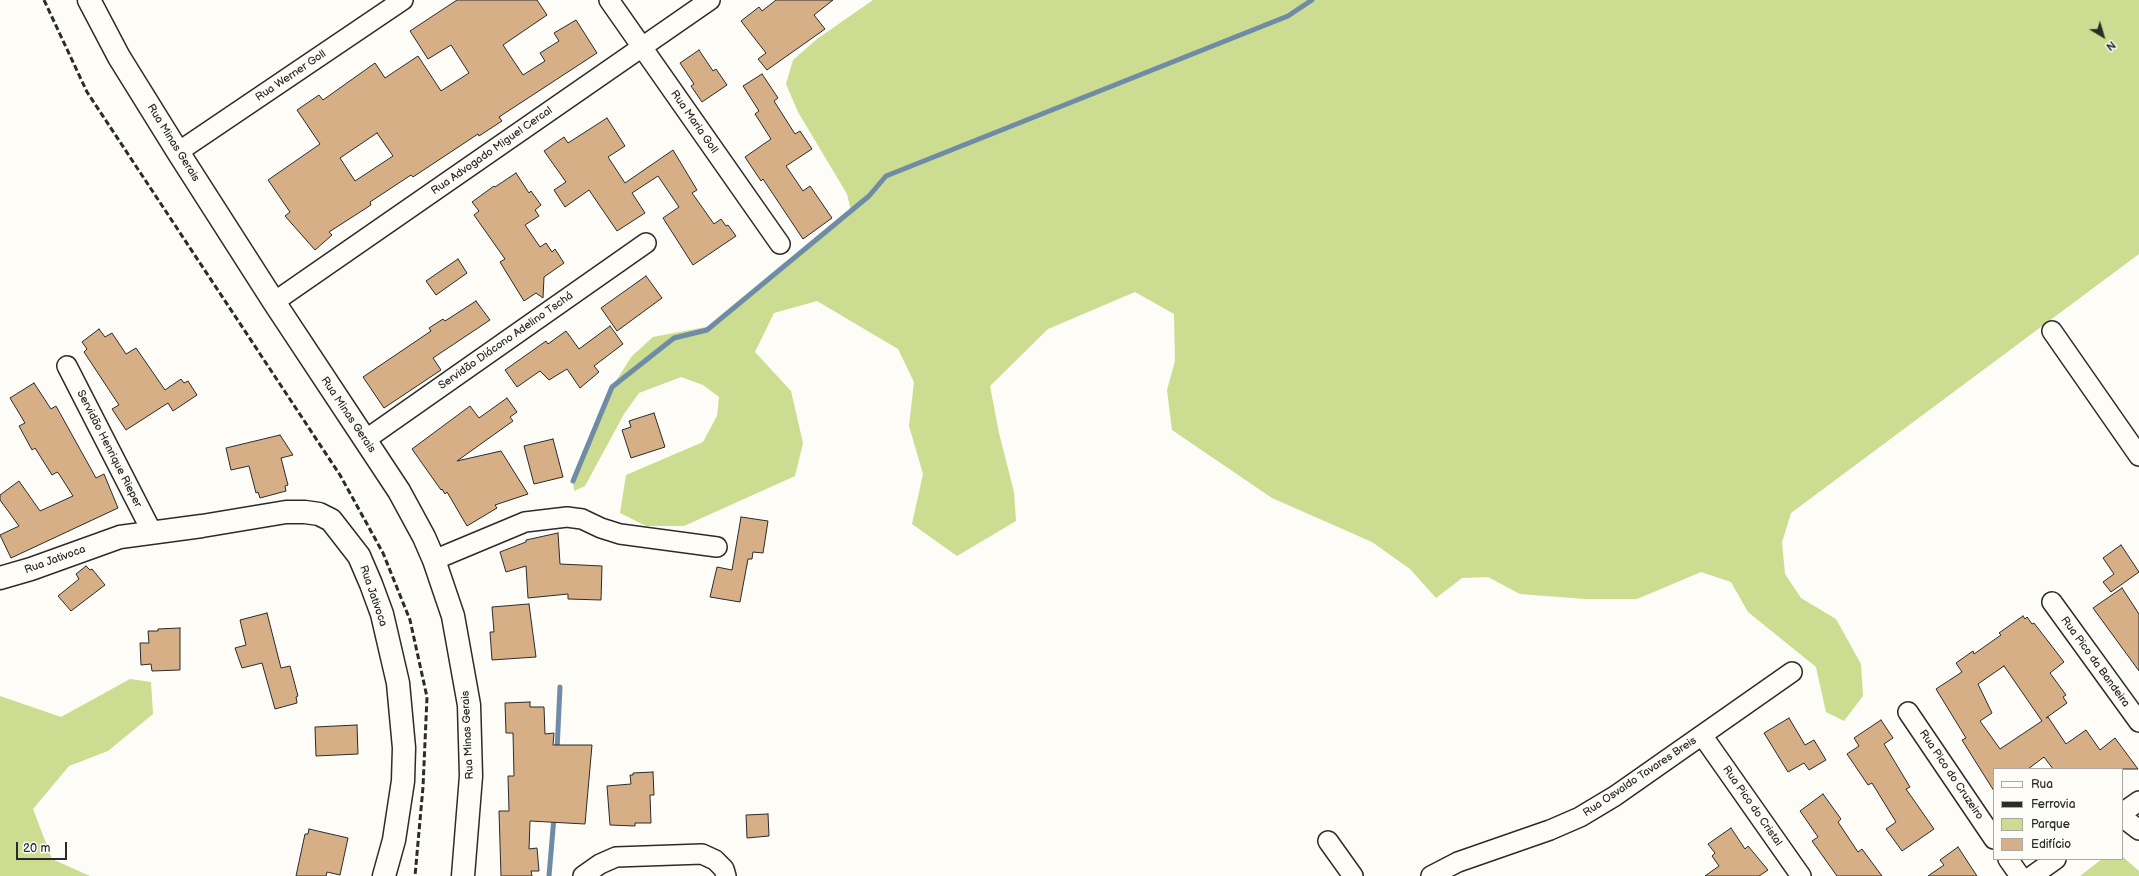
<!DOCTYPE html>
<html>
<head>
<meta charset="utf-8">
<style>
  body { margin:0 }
  #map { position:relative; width:2139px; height:876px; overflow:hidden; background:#fdfcf7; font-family:"Balsamiq Sans",sans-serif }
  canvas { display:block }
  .legend { position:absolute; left:1993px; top:768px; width:130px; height:92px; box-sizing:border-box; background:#fdfcf7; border:1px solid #a9a8a5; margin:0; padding:5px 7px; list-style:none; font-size:12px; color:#2b2b2b }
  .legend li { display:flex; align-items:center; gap:8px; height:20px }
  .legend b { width:20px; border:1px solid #a9a8a5 }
  .north { position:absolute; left:2083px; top:16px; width:40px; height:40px; -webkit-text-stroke:3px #fdfcf7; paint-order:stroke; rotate:142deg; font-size:11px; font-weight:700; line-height:16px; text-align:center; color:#2b2b2b }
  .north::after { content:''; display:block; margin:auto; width:14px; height:18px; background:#2b2b2b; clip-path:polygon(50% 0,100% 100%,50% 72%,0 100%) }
  .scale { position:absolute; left:16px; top:842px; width:51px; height:18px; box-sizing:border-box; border:2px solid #2b2b2b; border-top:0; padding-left:5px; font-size:12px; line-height:14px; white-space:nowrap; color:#2b2b2b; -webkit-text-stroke:3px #fdfcf7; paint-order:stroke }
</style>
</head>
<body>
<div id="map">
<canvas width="2139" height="876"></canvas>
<ul class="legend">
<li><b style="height:5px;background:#fdfcf7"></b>Rua</li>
<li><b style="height:5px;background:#2b2b2b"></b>Ferrovia</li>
<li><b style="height:11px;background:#ccdc90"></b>Parque</li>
<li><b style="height:11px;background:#d6af87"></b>Edifício</li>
</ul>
<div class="north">N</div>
<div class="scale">20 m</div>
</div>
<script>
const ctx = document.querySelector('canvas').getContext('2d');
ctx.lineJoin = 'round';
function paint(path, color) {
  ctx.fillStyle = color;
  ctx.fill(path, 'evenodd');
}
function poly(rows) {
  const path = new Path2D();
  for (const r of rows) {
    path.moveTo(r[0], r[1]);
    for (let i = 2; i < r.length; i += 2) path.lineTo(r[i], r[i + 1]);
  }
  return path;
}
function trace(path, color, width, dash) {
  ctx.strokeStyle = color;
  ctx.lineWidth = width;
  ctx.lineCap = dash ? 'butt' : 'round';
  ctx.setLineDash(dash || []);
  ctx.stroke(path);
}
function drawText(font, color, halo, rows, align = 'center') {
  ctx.font = font + ' "Balsamiq Sans",sans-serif';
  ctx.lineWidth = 3;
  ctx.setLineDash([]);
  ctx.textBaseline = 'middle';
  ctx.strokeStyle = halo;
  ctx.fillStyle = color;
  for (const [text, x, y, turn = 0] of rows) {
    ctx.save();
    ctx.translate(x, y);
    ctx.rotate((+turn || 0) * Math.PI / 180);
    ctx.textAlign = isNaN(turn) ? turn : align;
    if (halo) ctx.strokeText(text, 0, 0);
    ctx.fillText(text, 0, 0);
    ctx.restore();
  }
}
const green = poly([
  [873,0,2139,0,2139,254,1791,513,1782,542,1785,574,1801,598,1836,619,1861,664,1863,696,1844,721,1826,712,1816,667,1748,612,1731,582,1701,572,1637,599,1585,599,1520,594,1488,577,1462,578,1436,598,1410,569,1372,542,1272,498,1172,430,1167,390,1175,361,1174,314,1135,292,1048,329,990,386,999,433,1014,492,1016,521,957,556,912,524,923,474,909,426,914,382,898,349,817,301,774,313,755,352,791,391,803,443,795,476,684,526,646,526,620,513,626,475,703,442,717,416,719,397,703,385,681,377,639,393,624,414,585,486,574,491,573,481,612,387,632,356,653,337,711,326,851,211,847,194,798,112,786,84,793,60,817,39],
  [130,679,151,682,153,714,108,751,69,766,33,809,52,859,90,876,0,876,0,696,61,717],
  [2122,856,2139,871,2139,876,2080,876,2102,859,2122,859]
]);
const stream = poly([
  [573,481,612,387,674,338,707,330,869,196,886,176,1288,16,1312,0],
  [557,751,560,687],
  [549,876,554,817]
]);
const building = poly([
  [457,0,537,0,547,15,503,45,523,75,545,61,540,53,559,41,554,33,576,20,597,53,499,117,502,121,479,136,478,134,413,177,411,175,370,202,371,205,329,232,332,235,315,250,285,216,290,212,268,180,320,144,297,110,319,95,323,100,375,63,385,78,418,56,441,91,469,73,451,45,428,59,410,31,457,0],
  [377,133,393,156,355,181,340,158,377,133],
  [776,0,833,0,814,15,825,29,767,70,758,59,766,53,741,21,759,7,762,11,776,0],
  [699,50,713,71,716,69,727,85,702,102,691,86,694,84,680,63,699,50],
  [762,74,778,98,774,101,795,134,800,131,812,149,786,166,803,191,810,186,832,218,803,239,763,179,761,181,745,157,771,139,755,114,759,111,743,86,762,74],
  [607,118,625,146,608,157,625,183,673,150,697,190,692,193,714,224,721,219,726,226,728,225,736,236,693,265,663,218,679,207,658,176,632,193,645,213,617,231,589,190,565,207,554,190,566,182,544,151,564,137,568,143,607,118],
  [516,173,529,193,531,191,541,205,535,210,539,216,525,225,540,247,546,243,552,252,555,249,564,263,544,277,543,298,536,293,524,301,500,262,505,259,474,215,479,211,472,202,494,186,495,187,516,173],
  [458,259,467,273,436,295,426,281,458,259],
  [646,276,662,298,617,331,601,308,646,276],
  [476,301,490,320,433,358,441,370,384,408,363,377,431,331,429,328,443,319,445,321,476,301],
  [610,326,623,344,594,366,599,372,580,388,567,369,549,380,540,371,517,387,505,370,546,341,548,344,566,331,579,349,610,326],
  [99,329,105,337,112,333,126,354,136,348,165,390,181,379,184,383,188,381,197,395,173,411,168,403,126,430,112,409,119,405,84,352,87,349,82,342,99,329],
  [34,383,51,409,56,406,96,478,104,474,118,508,11,558,0,535,19,526,0,500,0,495,19,481,40,511,73,496,59,474,57,472,52,475,35,448,32,450,19,426,25,423,10,398,34,383],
  [507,398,517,412,510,417,513,421,457,461,501,451,528,494,495,505,497,508,467,526,447,492,445,494,442,489,441,490,412,449,470,406,479,418,507,398],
  [654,413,665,447,631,458,622,430,631,427,629,421,654,413],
  [280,435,293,455,281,458,288,485,285,486,286,491,260,498,258,492,256,493,249,466,231,470,226,448,280,435],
  [553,439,563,477,534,484,524,446,553,439],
  [741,517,768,521,763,553,753,552,752,559,748,559,740,602,710,597,717,567,732,570,741,517],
  [558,533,560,564,602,566,601,600,568,599,568,594,528,598,526,566,506,572,500,552,526,542,526,540,558,533],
  [2121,545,2139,572,2111,592,2103,582,2114,574,2103,558,2121,545],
  [86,566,90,570,92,569,105,585,71,611,58,596,79,579,76,574,86,566],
  [2122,588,2139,614,2139,671,2093,608,2122,588],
  [529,604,536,657,492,660,490,632,494,632,492,607,529,604],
  [267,613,281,668,290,666,298,696,296,697,297,703,275,709,262,663,242,668,235,648,246,645,240,620,267,613],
  [2023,616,2025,619,2027,617,2032,624,2034,623,2064,662,2050,673,2066,695,2063,697,2067,703,2046,718,2048,717,2066,744,2086,730,2100,750,2115,738,2138,769,2053,769,2044,757,2028,769,1994,769,1994,791,1962,740,1966,738,1936,689,1962,672,1956,663,1973,651,1974,654,2001,635,1999,633,2023,616],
  [2004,666,2042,721,2000,749,1980,721,1992,713,1978,684,2004,666],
  [180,628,180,670,152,671,151,664,141,665,140,643,149,643,148,631,158,631,158,629,180,628],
  [530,702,530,707,544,707,545,734,554,733,553,745,592,745,585,824,530,821,529,849,537,848,539,871,531,871,532,876,501,876,499,811,509,811,508,776,514,776,513,733,506,733,505,703,530,702],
  [1789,718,1805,745,1814,740,1826,760,1809,770,1804,763,1788,772,1764,733,1789,718],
  [1881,720,1893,738,1884,744,1910,787,1906,789,1934,829,1902,851,1886,829,1896,822,1872,783,1868,785,1847,754,1859,746,1854,738,1881,720],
  [357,725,358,754,316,756,315,727,357,725],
  [653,772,654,795,650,795,651,823,635,823,635,826,610,825,607,786,631,784,630,775,633,775,633,773,653,772],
  [1823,794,1841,819,1838,822,1858,852,1862,849,1882,876,1837,876,1812,841,1818,837,1800,811,1823,794],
  [768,814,769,836,747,838,746,815,768,814],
  [1731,828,1745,849,1748,846,1768,870,1759,876,1705,876,1719,866,1712,856,1715,853,1708,844,1731,828],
  [309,829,348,838,340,875,327,872,326,876,296,876,305,834,308,834,309,829],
  [1958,847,1977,876,1928,876,1944,865,1940,860,1958,847]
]);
const street = poly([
  [609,0,780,244],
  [178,152,403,0],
  [274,302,710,0],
  [2052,331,2139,456],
  [67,366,152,532],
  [365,440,646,243],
  [434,560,525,522,567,517,582,519,601,528,620,534,717,547],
  [2052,602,2139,722],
  [1908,712,1994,839],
  [1702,735,1801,876],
  [2122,813,2139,801],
  [2122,817,2139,830],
  [1328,841,1353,876],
  [2008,859,2020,876],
  [583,876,600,864,616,857,702,854,715,860,724,869,726,876],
  [1431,876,1458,862,1550,830,1580,817,1615,796,1792,672],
  [2032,876,2056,859]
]);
const secondary = poly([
  [89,0,119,57,178,152,274,302,399,491,424,537,434,560,453,616,469,705,471,776,463,876],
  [0,578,31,569,120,537,202,526,286,512,305,512,319,514,331,520,359,556,371,584,382,614,398,683,404,748,403,781,394,840,384,876]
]);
const rail = poly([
  [44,0,87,92,340,475,383,553,410,620,427,697,423,787,415,876]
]);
const streetNames = [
  ["Rua Werner Goll",291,76,-34],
  ["Rua Maria Goll",694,122,55],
  ["Rua Minas Gerais",173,143,58],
  ["Rua Advogado Miguel Cercal",492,151,-35],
  ["Servidão Diácono Adelino Tschá",506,341,-35],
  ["Rua Minas Gerais",348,415,56],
  ["Servidão Henrique Rieper",109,449,63],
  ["Rua Jativoca",55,560,-20],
  ["Rua Jativoca",373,596,71],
  ["Rua Pico da Bandeira",2095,662,54],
  ["Rua Minas Gerais",468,735,-93],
  ["Rua Pico do Cruzeiro",1951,775,56],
  ["Rua Osvaldo Tavares Breis",1640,777,-34],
  ["Rua Pico do Cristal",1752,806,55]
];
paint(green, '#ccdc90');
trace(stream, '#6f8ca7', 5);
paint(building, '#d6af87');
trace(building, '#2b2b2b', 1);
trace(street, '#2b2b2b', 22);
trace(secondary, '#2b2b2b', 25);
trace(street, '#fdfcf7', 19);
trace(secondary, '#fdfcf7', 22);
trace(rail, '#2b2b2b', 3, [6, 3]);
drawText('11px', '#2b2b2b', '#fdfcf7', streetNames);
</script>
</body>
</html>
